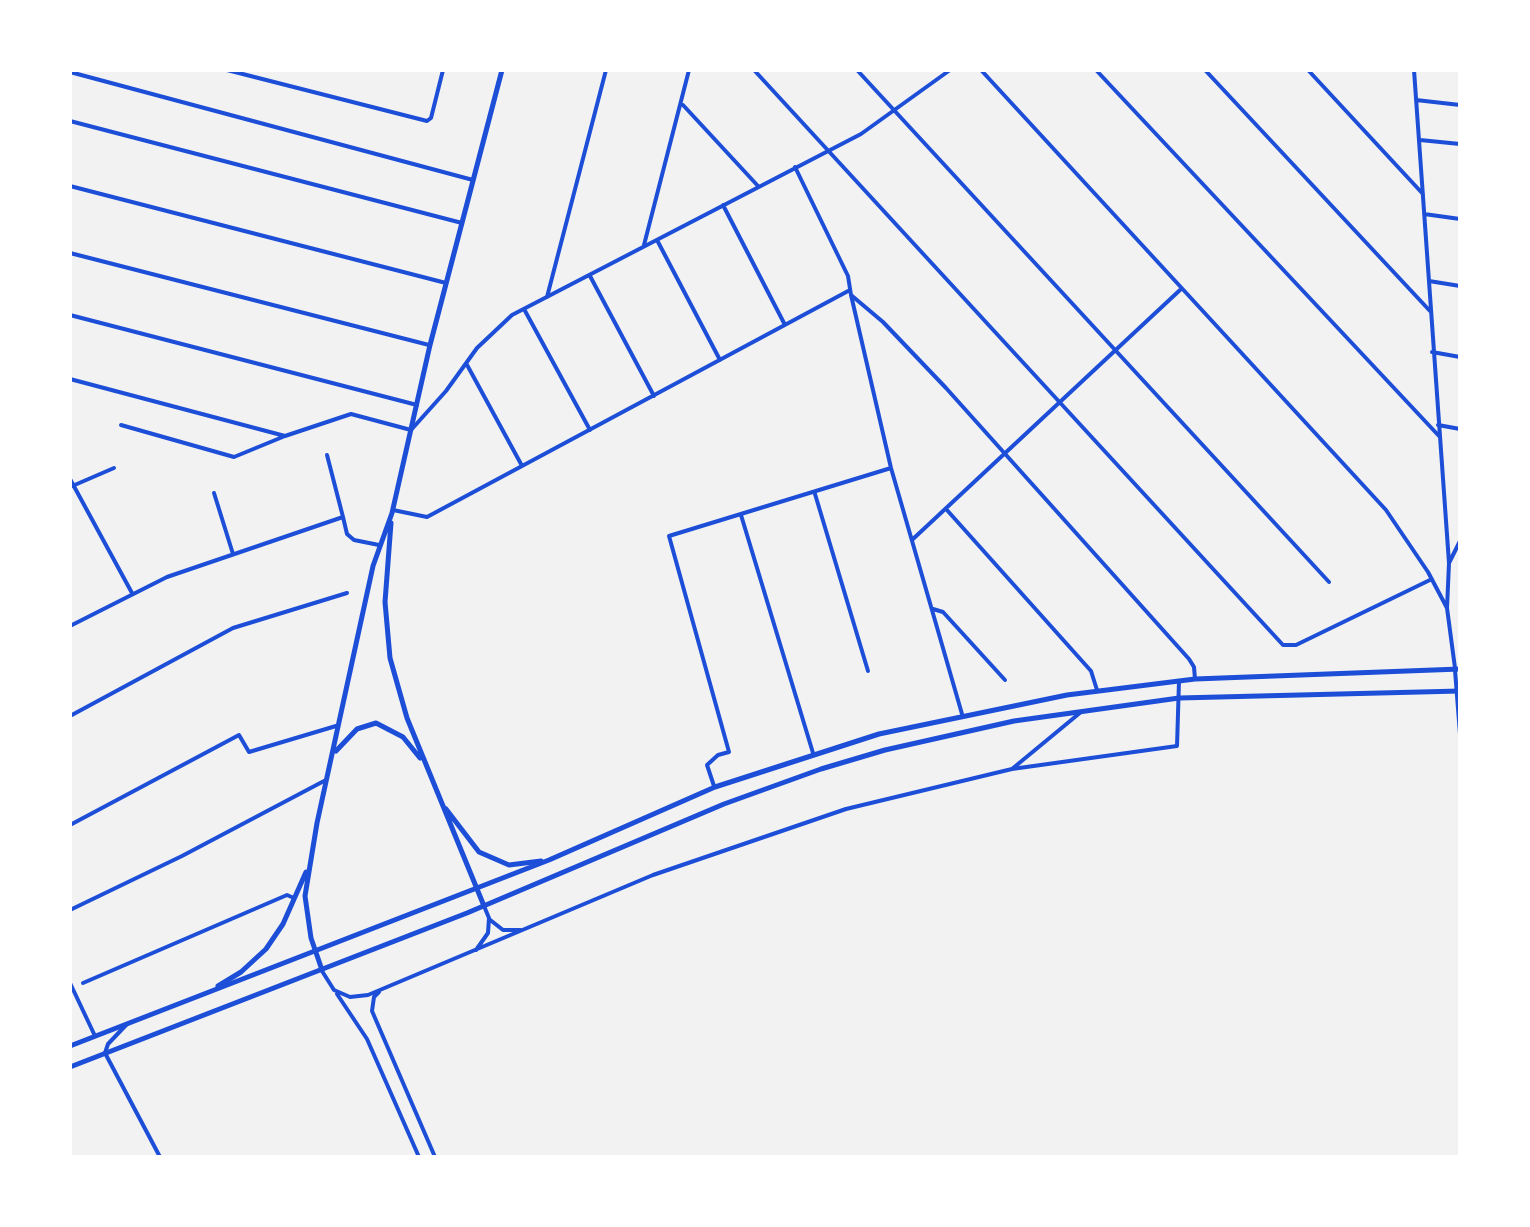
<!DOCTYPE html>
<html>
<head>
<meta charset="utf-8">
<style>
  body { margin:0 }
  #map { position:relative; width:1530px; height:1227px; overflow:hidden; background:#f2f2f2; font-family:Barlow,sans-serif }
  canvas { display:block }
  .frame { position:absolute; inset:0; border:72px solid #fff; pointer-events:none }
</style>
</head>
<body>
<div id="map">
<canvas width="1530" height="1227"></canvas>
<div class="frame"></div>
</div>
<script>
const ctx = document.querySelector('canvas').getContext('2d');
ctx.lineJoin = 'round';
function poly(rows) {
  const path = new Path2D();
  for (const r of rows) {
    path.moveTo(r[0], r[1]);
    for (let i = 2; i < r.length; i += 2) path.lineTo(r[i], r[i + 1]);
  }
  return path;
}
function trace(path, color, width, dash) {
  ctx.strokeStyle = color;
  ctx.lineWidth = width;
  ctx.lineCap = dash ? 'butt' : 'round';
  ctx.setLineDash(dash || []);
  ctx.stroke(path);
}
const minor = poly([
  [227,70,427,121,431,118,443,70],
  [754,70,1283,645,1296,645,1432,579],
  [857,70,1329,582],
  [981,70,1386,510,1428,572,1447,608],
  [1096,70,1439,436],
  [1205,70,1430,311],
  [1308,70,1423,194],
  [1414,70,1449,563],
  [70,72,473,180],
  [1416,100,1460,105],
  [683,105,758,186],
  [70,121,462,223],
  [1420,140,1460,144],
  [795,167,848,276,851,295,883,322,946,388,1189,659,1194,667,1195,679],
  [70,186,446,283],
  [723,205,785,325],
  [1424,214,1460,219],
  [657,240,720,360],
  [644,245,689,70],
  [70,253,429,345],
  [590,276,654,396],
  [1429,281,1460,286],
  [851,295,891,468,962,714],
  [547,297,606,70],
  [524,309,590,430],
  [70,315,417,405],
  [1432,352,1460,357],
  [466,363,521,464],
  [70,379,285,436],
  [121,425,234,457,285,436,351,414,411,430,446,391,477,348,512,315,861,134,950,70],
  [1438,425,1460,429],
  [327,455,343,517],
  [70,479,132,593],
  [70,487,114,468],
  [214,493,233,554],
  [815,494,868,671],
  [946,509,1091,671,1097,690],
  [393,510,427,517,850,290],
  [741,515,813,753],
  [913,539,1180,290],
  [933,609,943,612,1005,680],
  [70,626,167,577,343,517,347,534,354,540,379,545],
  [1455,668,1447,608,1449,563,1460,541],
  [70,716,233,628,347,593],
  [1012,769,1081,712],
  [714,786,707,765,718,755,729,752,669,536,891,468],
  [70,825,239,735,249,752,336,726],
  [70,910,182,856,324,781],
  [489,919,503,930,521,930],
  [476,950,488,933,489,918,484,906],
  [322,971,334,990,350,997,368,995,653,875,846,809,1012,769,1177,746,1179,681],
  [70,983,95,1036],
  [83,983,287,895,294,898],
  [379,992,374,997,372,1011,435,1157],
  [337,994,367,1039,419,1157],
  [127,1024,108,1044,105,1053,160,1157]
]);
const tertiary = poly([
  [1455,670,1460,734]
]);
const secondary = poly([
  [391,523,385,602,390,658,407,718,484,906],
  [336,751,357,729,376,723,403,737,420,758],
  [446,809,479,852,509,865,541,861],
  [322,970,311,938,305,896,317,823,373,566,392,513,430,345,502,70],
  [218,986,241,972,266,949,283,924,306,872]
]);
const trunk = poly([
  [70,1046,549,860,715,787,879,734,1067,695,1195,679,1460,669],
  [70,1067,467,913,724,804,821,769,885,750,1014,721,1179,698,1460,691]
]);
trace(minor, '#1d4ed8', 4);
trace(tertiary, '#1d4ed8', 4);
trace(secondary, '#1d4ed8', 5);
trace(trunk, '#1d4ed8', 5);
</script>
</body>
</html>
